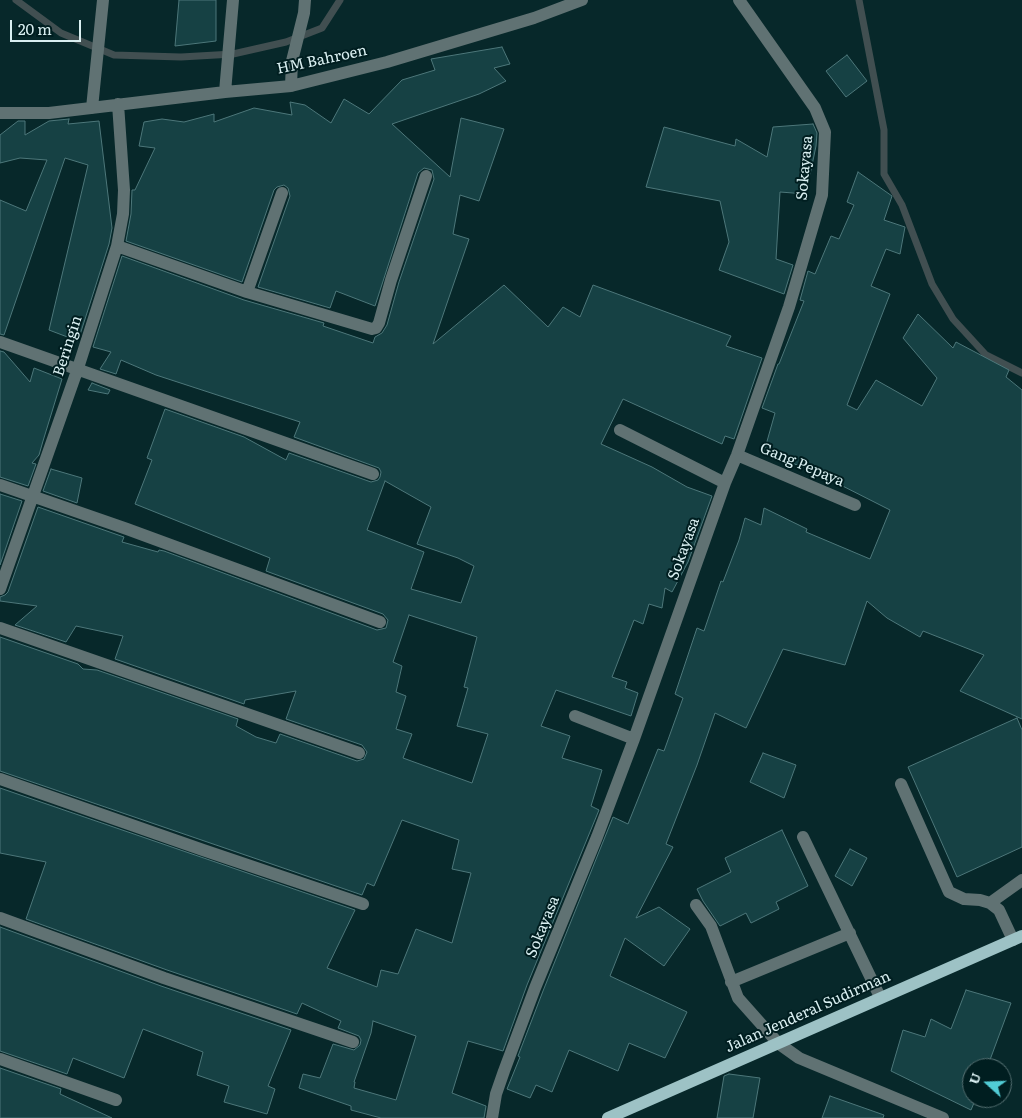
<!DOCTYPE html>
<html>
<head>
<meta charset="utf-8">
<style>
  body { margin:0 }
  #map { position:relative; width:1022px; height:1118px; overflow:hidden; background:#07282a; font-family:Literata,serif }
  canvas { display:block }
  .north { position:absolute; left:962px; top:1058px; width:50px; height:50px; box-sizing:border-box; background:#001e20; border:1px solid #577274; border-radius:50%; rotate:290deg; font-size:14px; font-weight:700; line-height:20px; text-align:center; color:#d9eff1 }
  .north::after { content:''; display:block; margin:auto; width:18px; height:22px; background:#51ccd5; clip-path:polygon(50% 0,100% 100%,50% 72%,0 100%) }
  .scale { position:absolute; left:10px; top:20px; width:71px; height:22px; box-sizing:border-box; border:2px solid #d9eff1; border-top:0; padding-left:6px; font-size:15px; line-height:18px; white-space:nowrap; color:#d9eff1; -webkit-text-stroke:4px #001e20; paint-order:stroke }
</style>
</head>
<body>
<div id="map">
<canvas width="1022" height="1118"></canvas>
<div class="north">U</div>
<div class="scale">20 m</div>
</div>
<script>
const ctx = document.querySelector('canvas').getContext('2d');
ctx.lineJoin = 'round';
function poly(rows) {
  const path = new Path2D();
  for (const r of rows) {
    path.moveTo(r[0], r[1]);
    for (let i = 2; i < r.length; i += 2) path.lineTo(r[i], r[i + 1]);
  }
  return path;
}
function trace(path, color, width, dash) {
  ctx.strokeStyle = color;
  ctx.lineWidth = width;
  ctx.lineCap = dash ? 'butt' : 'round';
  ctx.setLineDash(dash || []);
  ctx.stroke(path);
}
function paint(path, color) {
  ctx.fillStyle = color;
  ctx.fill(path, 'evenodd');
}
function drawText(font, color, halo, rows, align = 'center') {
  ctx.font = font + ' Literata,serif';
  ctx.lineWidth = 4;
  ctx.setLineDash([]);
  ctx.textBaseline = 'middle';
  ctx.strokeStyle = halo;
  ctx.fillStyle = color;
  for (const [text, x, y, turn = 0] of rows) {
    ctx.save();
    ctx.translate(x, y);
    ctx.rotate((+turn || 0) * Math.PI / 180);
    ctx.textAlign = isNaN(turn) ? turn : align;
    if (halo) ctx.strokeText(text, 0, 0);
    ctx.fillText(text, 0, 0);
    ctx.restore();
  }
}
const stream = poly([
  [16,0,61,33,114,55,181,57,233,54,286,42,322,28,340,0],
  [859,0,884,130,884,174,902,205,932,284,953,319,986,355,1022,373]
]);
const building = poly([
  [179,0,216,0,216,41,175,46,179,0],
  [502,47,510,64,494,68,506,81,479,94,392,124,450,177,461,118,504,129,479,201,460,195,453,234,469,239,433,344,504,285,548,327,563,307,580,317,593,285,731,336,726,346,762,358,734,439,725,436,722,444,623,399,601,444,652,467,687,487,712,496,688,562,672,592,665,588,662,608,649,604,643,624,634,620,612,677,627,682,625,688,638,693,631,716,556,690,541,726,570,736,562,758,602,770,591,806,599,810,527,985,503,1051,468,1041,452,1093,486,1106,484,1118,381,1118,351,1110,351,1106,299,1088,303,1074,320,1078,333,1044,354,1050,360,1045,361,1040,359,1036,338,1028,341,1021,302,1003,297,1014,167,970,26,919,46,862,0,853,0,788,355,910,327,968,377,987,381,970,398,974,416,929,452,943,471,873,452,869,459,840,402,820,374,886,367,883,362,895,0,771,0,637,78,664,83,669,97,670,238,719,236,726,256,737,276,743,280,734,357,761,364,759,367,752,362,745,286,719,296,691,245,700,244,704,115,659,123,636,76,626,66,642,15,625,37,606,0,601,0,597,5,595,8,592,38,507,124,537,122,542,158,552,159,550,164,551,377,630,386,628,388,620,383,614,266,571,270,558,135,504,152,460,147,458,165,409,244,437,286,460,289,453,371,482,378,480,380,477,381,472,379,468,294,437,300,422,156,375,121,360,116,374,100,369,111,352,93,347,122,256,244,300,324,323,323,326,373,343,375,337,382,333,387,325,399,282,434,179,432,170,424,168,418,173,375,306,336,291,330,308,258,287,290,196,288,188,284,185,277,187,274,190,242,282,126,241,131,214,132,190,135,190,155,148,139,146,144,122,162,119,184,122,214,114,214,122,254,108,292,115,290,102,305,105,331,123,344,99,369,114,402,80,435,70,431,59,502,47],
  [385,481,431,507,417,544,458,558,474,566,461,603,411,589,424,552,367,530,385,481],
  [409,615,477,637,464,687,468,688,457,726,488,734,472,783,403,758,412,734,396,729,406,696,396,692,402,666,393,662,409,615],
  [373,1021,416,1036,396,1100,354,1088,355,1082,354,1082,371,1033,373,1021],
  [847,55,867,81,846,97,826,71,847,55],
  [69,119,68,124,99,121,112,228,109,244,78,341,49,330,88,165,65,158,4,335,0,334,0,200,26,211,47,160,20,158,0,163,0,135,18,121,25,121,25,135,49,121,69,119],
  [813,124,817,133,816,146,806,194,780,192,776,259,793,265,784,294,719,270,729,242,720,201,646,187,664,127,735,146,736,139,767,157,773,127,813,124],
  [858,172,892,196,884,220,905,227,900,254,886,249,871,286,890,294,847,405,857,410,876,380,922,406,937,378,903,338,918,314,953,348,956,342,1009,370,1006,377,1022,390,1022,719,960,691,984,655,923,631,920,637,887,618,867,601,845,665,783,649,746,728,715,713,697,765,666,844,673,847,636,918,659,907,690,929,664,966,625,938,610,976,687,1012,665,1058,629,1043,618,1071,569,1050,552,1092,536,1085,530,1098,507,1089,520,1057,518,1056,543,991,613,817,628,824,658,749,664,751,683,698,675,694,697,628,704,631,721,581,723,582,739,540,745,518,761,525,764,508,807,529,806,532,870,559,890,510,815,472,764,452,775,413,762,408,778,364,779,364,804,301,800,300,808,271,815,274,831,236,839,239,854,205,847,202,858,172],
  [0,351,4,352,30,382,34,368,62,379,43,441,39,455,32,463,36,464,28,486,0,477,0,351],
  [92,383,110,390,108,394,88,390,92,383],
  [51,469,82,478,77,503,43,491,51,469],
  [0,494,22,501,0,565,0,494],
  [1017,718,1022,730,1022,847,957,877,908,767,1017,718],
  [763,753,796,765,784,798,750,782,763,753],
  [782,830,808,886,776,902,779,909,751,923,746,913,720,926,703,901,697,889,731,872,725,858,782,830],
  [850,849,867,858,852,886,835,876,850,849],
  [0,927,161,986,291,1030,268,1086,275,1089,267,1114,224,1102,229,1086,197,1075,203,1052,143,1029,124,1078,73,1058,67,1074,0,1051,0,927],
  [966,990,1011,1003,987,1068,972,1068,972,1098,976,1098,971,1110,891,1071,903,1030,925,1037,931,1019,951,1029,966,990],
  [0,1068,61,1089,60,1094,112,1118,0,1118,0,1068],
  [729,1074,760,1078,753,1118,717,1118,724,1076,729,1074],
  [830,1096,884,1115,883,1118,822,1118,830,1096]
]);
const minor = poly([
  [291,86,292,61,304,13,305,0],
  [225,92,233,0],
  [92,108,103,0],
  [0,113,49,113,225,92,291,86,387,62,534,18,582,0],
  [117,246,247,292,372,329,376,328,379,323,391,280,426,176],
  [247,292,282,193],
  [0,342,373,474],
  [620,430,725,483],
  [737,455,855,505],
  [0,485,127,529,380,622],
  [0,589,78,368,117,246,123,214,124,190,118,104],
  [0,628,359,753],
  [575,716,634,739],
  [0,779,203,850,363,904],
  [901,784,949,892,964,899,980,900,990,903,999,910,1013,940],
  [803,837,880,997],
  [990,903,1022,880],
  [696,905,711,926,738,998,778,1043,799,1058,943,1118],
  [0,918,164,978,353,1042],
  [731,982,850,933],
  [0,1059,116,1100],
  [492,1118,496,1094,504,1071,535,988,597,837,634,739,725,483,737,455,789,307,822,195,825,132,815,108,739,0]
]);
const major = poly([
  [608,1118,1022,936]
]);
const streetNames = [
  ["HM Bahroen",322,60,-12],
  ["Sokayasa",805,168,-85],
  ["Beringin",68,346,-72],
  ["Gang Pepaya",802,465,23],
  ["Sokayasa",684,549,-70],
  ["Sokayasa",543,927,-68],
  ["Jalan Jenderal Sudirman",808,1012,-24]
];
trace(stream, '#414f51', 7);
paint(building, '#164144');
trace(building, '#4d777a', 1);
trace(minor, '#607273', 12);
trace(major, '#9dc2c5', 12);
drawText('15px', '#d9eff1', '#001e20', streetNames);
</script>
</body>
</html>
